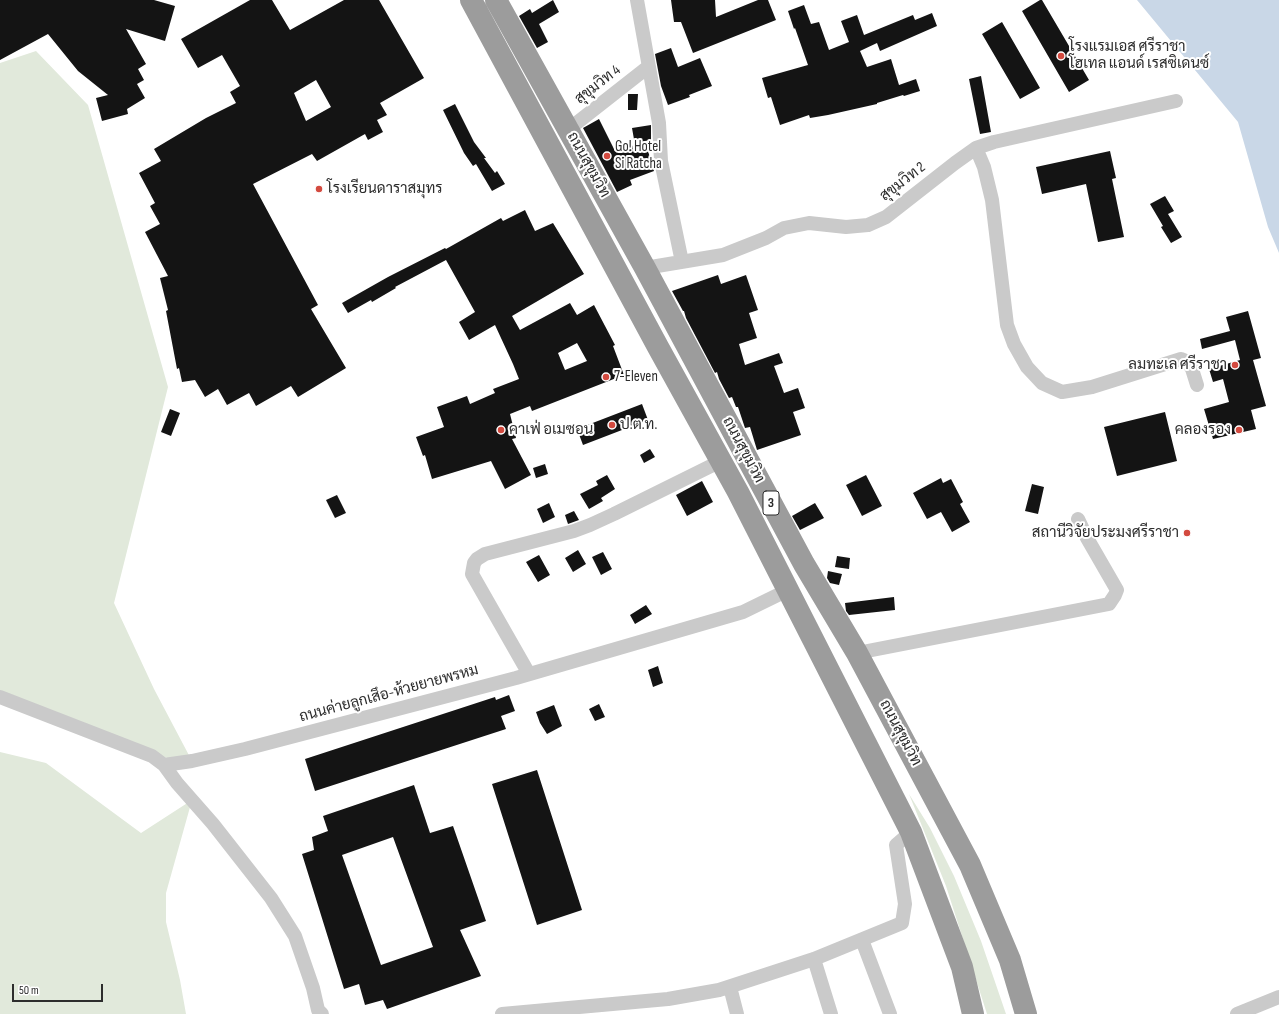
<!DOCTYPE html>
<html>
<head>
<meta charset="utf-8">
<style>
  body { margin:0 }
  #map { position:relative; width:1279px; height:1014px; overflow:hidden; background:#fff; font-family:"Sofia Sans Condensed",sans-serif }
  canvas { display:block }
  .scale { position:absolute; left:12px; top:984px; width:91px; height:18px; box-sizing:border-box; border:2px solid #2d2d2d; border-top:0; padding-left:5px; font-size:12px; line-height:14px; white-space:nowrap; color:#2d2d2d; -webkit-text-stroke:3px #fff; paint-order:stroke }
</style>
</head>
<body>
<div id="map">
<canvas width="1279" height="1014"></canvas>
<div class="scale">50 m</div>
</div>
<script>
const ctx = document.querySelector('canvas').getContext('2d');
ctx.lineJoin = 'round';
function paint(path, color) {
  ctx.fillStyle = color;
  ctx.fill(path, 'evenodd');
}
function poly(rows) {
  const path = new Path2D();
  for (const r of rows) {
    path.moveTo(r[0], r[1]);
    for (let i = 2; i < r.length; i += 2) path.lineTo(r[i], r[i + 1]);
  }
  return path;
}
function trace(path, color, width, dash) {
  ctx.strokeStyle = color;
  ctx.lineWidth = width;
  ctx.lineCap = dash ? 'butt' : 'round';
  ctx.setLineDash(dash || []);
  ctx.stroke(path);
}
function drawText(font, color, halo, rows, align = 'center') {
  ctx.font = font + ' "Sofia Sans Condensed",Sarabun,sans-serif';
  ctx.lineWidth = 4;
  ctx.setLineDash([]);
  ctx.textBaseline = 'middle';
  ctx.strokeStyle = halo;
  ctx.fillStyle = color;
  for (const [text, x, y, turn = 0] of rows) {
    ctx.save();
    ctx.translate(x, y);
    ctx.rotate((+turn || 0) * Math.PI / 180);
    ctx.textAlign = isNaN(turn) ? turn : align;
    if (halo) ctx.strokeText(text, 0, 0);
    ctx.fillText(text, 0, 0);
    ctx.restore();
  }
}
const green = poly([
  [36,51,88,105,168,387,114,603,154,689,192,761,152,756,0,697,0,63],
  [0,752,46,763,141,833,192,800,166,893,166,922,180,980,186,1014,0,1014],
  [909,794,930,828,954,876,981,941,1006,1014,987,1014,946,886]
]);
const water = poly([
  [1137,0,1279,0,1279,253,1268,227,1238,122]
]);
const building = poly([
  [0,0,154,0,175,6,165,41,126,29,146,64,138,69,144,80,137,84,145,98,127,109,128,114,102,121,96,98,108,95,78,71,48,34,0,60],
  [250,0,272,0,290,30,344,0,379,0,424,78,380,103,387,115,377,120,383,132,368,140,365,134,317,161,312,154,253,184,318,305,311,309,346,368,298,397,291,386,256,406,249,393,227,405,218,389,205,397,195,380,182,382,179,368,177,369,166,311,168,310,160,278,168,276,145,232,160,224,150,206,155,203,139,173,161,161,154,149,206,118,236,103,230,92,240,86,222,55,198,68,181,39],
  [316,80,331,107,306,121,294,93],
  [553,0,559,12,539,24,548,42,537,48,519,16,530,9,532,13],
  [671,0,715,0,716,17,758,0,768,0,776,20,693,53,681,22,674,22],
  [1040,0,1042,0,1089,80,1069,92,1022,11],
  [804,5,811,24,819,22,829,50,849,42,841,21,857,15,864,35,913,15,915,20,932,13,937,26,880,51,877,43,860,51,867,67,891,59,899,85,916,79,920,91,904,96,903,95,877,103,877,104,828,115,810,118,809,115,780,125,771,97,768,98,762,78,808,65,795,28,794,29,788,11],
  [1002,22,1040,88,1020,99,982,34],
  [671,48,678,67,700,58,712,86,689,95,690,97,668,105,661,86,655,54],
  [981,76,991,132,980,134,969,79],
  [628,94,638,94,637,110,628,110],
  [455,104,474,142,486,158,484,158,495,173,497,171,505,184,492,191,476,164,473,166,464,153,443,110],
  [599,119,615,151,635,145,632,128,651,125,651,140,645,141,654,171,630,180,632,185,617,192,583,128],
  [1110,151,1116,178,1112,179,1124,237,1098,242,1086,184,1042,194,1036,167],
  [1165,196,1174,211,1168,214,1182,237,1171,243,1161,227,1163,226,1150,204],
  [525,210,535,231,553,223,584,274,512,316,520,330,570,303,577,315,594,305,615,345,613,346,624,375,532,411,530,406,510,414,516,438,512,439,531,475,505,489,491,461,432,479,425,455,423,456,416,437,444,427,437,407,467,396,470,404,495,393,493,389,519,379,513,364,495,325,469,340,459,322,475,312,446,260,395,287,396,288,372,302,371,300,348,313,342,303,388,277,445,248,446,249,501,218,503,221],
  [577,343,587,361,565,370,558,353],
  [718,275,721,284,746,275,758,310,749,313,757,338,739,344,745,365,779,353,783,363,774,366,784,393,798,388,805,408,793,412,801,435,757,450,750,427,745,428,738,407,736,407,732,397,729,398,719,379,717,372,715,373,686,318,684,311,683,311,672,291],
  [1248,311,1261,358,1253,360,1266,406,1251,410,1256,429,1213,439,1204,409,1229,402,1223,379,1213,382,1209,369,1240,360,1235,340,1202,349,1200,339,1230,331,1226,317],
  [642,404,648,420,583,445,577,429],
  [170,409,180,413,171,436,161,432],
  [1165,412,1177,461,1117,476,1104,427],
  [650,449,655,457,644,463,640,455],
  [545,464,548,474,536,478,533,468],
  [607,475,615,489,601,498,603,501,589,509,580,494,598,485,596,481],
  [866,475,882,506,862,516,846,485],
  [941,478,943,483,951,479,963,502,960,504,970,522,952,532,941,512,927,519,913,493],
  [702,481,713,502,687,516,676,495],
  [1032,484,1044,487,1038,514,1025,511],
  [337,495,346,513,335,518,326,500],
  [549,503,555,517,543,523,537,509],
  [815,503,824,518,800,530,792,516],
  [574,511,579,520,568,524,565,515],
  [578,550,586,564,573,572,565,558],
  [603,552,612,569,601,575,592,557],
  [539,555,550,575,538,582,526,562],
  [837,556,850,558,849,569,835,567],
  [828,571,842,574,839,585,830,583,827,578],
  [894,597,895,610,849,615,846,611,845,603],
  [646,605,652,614,635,624,630,615],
  [658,666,663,683,653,687,648,670],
  [509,695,515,711,501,716,506,729,315,791,305,759,495,697,496,700],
  [599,704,605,717,595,721,589,709],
  [554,705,562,726,547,734,540,723,536,712],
  [537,770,582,910,537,925,492,784],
  [414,785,430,833,453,826,486,921,460,930,481,976,387,1009,383,1000,365,1005,359,984,344,989,302,854,314,850,312,837,328,831,323,816],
  [393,837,433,947,381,965,342,855]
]);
const minor = poly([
  [637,0,659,123,661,161,682,262],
  [569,129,648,67],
  [976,148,984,167,992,200,1007,325,1014,344,1027,367,1042,383,1062,392,1092,387,1181,359,1188,362,1192,369,1197,385],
  [645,268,723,255,766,238,784,228,809,223,846,227,868,225,886,217,955,163,976,148,994,142,1176,101],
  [857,653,1109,604,1115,595,1117,590,1087,538,1078,519],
  [529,674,472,574,474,563,477,559,485,554,574,531,590,525,614,514,721,461],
  [0,697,152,756,164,765,192,761,245,749,516,678,743,612,788,590],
  [164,765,177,783,213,824,271,898,295,936,313,988,318,1010,322,1014],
  [862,940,890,1014],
  [814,959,831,1014],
  [730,987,737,1014],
  [502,1014,668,999,719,990,814,959,902,923,905,904,896,845,911,832],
  [1237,1014,1279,997]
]);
const trunk = poly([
  [471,0,658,347,738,492,911,832,962,967,973,1014],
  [496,0,645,268,804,564,857,653,970,865,1010,960,1026,1014]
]);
const markers = [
  [1061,56,4,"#d34a3f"],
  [607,156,4,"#d34a3f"],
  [319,189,4,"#d34a3f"],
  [1235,365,4,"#d34a3f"],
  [606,377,4,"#d34a3f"],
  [612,425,4,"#d34a3f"],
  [501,430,4,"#d34a3f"],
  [1239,430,4,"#d34a3f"],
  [1187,533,4,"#d34a3f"]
];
const shields = [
  [771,503,16]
];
const shieldNames = [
  ["3",771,503]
];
const poiNames = [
  ["โรงแรมเอส ศรีราชา",1069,47],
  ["โฮเทล แอนด์ เรสซิเดนซ์",1069,64],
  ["Go! Hotel",615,147],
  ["Si Ratcha",615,164],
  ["โรงเรียนดาราสมุทร",327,189],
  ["ลมทะเล ศรีราชา",1227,365,"right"],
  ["7-Eleven",614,377],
  ["ป.ต.ท.",620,425],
  ["คาเฟ่ อเมซอน",509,430],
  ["คลองรอง",1231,430,"right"],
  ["สถานีวิจัยประมงศรีราชา",1179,533,"right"]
];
const streetNames = [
  ["สุขุมวิท 4",598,85,-38],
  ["ถนนสุขุมวิท",588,165,61],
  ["สุขุมวิท 2",903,182,-38],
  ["ถนนสุขุมวิท",743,450,62],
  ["ถนนค่ายลูกเสึอ-ห้วยยายพรหม",389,694,-15],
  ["ถนนสุขุมวิท",900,733,62]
];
paint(green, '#e1e9db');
paint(water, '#c9d7e7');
paint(building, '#141414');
trace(minor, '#cacaca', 14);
trace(trunk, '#9c9c9c', 22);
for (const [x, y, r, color] of markers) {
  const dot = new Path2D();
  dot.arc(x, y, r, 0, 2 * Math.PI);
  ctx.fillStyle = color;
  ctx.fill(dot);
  trace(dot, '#fff', 1.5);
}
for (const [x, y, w] of shields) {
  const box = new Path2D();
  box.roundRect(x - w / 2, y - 12, w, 24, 3);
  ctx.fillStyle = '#fff';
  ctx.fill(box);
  trace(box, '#2d2d2d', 1);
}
drawText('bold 14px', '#2d2d2d', null, shieldNames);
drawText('15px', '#2d2d2d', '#fff', poiNames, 'left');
drawText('15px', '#2d2d2d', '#fff', streetNames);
</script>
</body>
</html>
